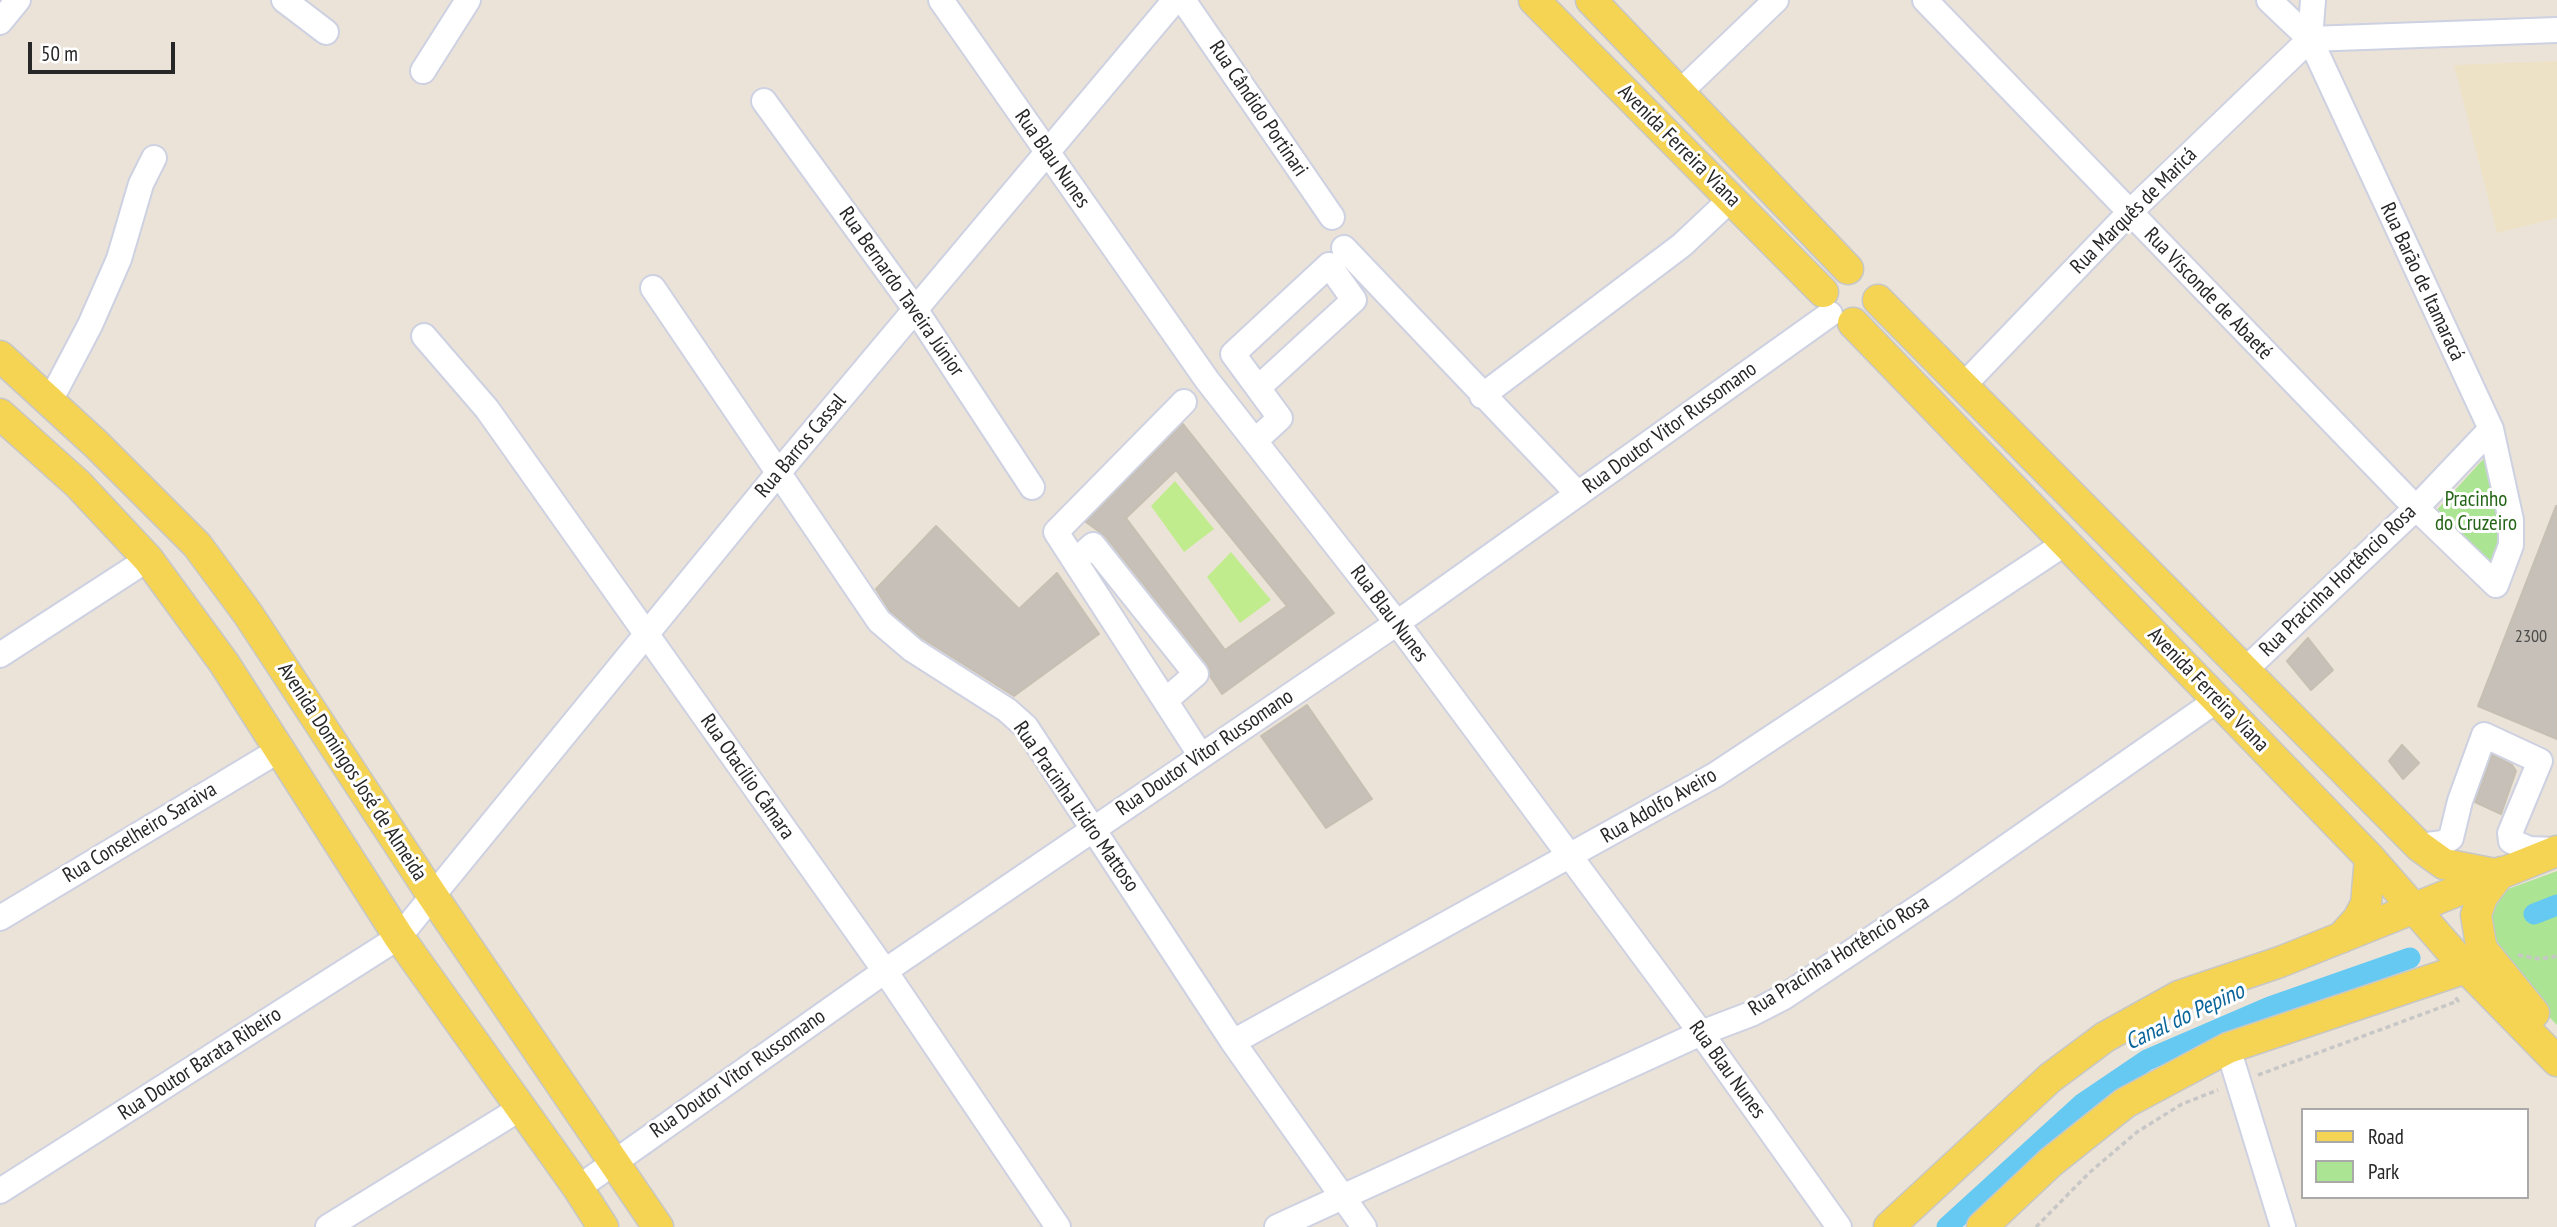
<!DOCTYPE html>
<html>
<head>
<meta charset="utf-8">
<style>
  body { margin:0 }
  #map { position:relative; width:2557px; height:1227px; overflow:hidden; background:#ebe3d8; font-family:"PT Sans Narrow",sans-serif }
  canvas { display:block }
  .legend { position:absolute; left:2301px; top:1108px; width:228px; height:91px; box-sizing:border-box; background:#fff; border:2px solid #a9a9a9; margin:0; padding:9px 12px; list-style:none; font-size:21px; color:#272727 }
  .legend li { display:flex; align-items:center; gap:14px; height:35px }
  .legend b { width:35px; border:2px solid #a9a9a9 }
  .scale { position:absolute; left:28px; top:42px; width:147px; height:32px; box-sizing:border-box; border:4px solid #272727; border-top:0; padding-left:9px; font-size:21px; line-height:24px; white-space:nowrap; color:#272727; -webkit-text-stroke:5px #fff; paint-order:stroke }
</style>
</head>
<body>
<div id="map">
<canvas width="2557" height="1227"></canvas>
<ul class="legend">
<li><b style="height:9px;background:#f5d353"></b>Road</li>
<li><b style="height:19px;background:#abe492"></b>Park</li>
</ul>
<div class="scale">50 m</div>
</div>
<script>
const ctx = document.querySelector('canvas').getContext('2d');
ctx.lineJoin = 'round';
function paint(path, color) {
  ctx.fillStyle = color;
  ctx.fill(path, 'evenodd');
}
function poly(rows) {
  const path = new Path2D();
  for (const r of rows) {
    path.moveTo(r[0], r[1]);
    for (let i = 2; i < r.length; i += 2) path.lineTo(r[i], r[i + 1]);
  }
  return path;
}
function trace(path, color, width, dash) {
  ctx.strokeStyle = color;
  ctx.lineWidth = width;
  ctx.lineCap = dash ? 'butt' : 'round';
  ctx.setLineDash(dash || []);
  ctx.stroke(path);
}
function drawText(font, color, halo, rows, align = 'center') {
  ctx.font = font + ' "PT Sans Narrow",sans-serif';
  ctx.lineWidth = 6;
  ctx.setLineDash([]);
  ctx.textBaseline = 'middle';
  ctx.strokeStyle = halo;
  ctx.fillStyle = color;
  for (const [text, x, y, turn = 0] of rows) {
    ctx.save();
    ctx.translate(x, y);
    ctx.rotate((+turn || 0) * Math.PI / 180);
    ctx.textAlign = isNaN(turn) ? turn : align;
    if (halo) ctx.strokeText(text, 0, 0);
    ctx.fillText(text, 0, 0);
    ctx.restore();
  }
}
const education = poly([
  [2557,61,2557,218,2497,233,2454,65]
]);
const green = poly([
  [2488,454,2508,518,2491,569,2436,511],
  [2557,871,2557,1025,2513,979,2487,929,2492,895]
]);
const pitch = poly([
  [1175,481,1214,529,1184,552,1151,506],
  [1231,552,1271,600,1240,623,1207,577]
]);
const canal = poly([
  [2534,914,2557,905],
  [1947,1227,2082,1104,2147,1060,2270,1007,2410,958]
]);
const building = poly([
  [1183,424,1334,613,1222,694,1210,676,1208,665,1105,536,1086,522,1183,424],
  [1176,470,1287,606,1225,650,1126,518,1176,470],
  [2556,506,2557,506,2557,739,2478,706,2556,506],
  [936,526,1019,609,1057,573,1099,634,1014,696,922,638,890,611,876,589,936,526],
  [2308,638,2333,670,2311,690,2287,661,2308,638],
  [1307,705,1372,799,1326,828,1261,736,1307,705],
  [2402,745,2419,763,2403,779,2389,761,2402,745],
  [2492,755,2512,765,2516,771,2501,814,2475,802,2492,755]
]);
const path = poly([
  [2518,955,2540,959,2557,956],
  [2258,1075,2458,1001,2454,995],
  [2036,1227,2089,1173,2137,1132,2182,1104,2218,1090]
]);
const minor = poly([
  [284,0,326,32],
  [941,0,1207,380,1397,623,1701,1033,1839,1227],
  [1183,0,1332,217],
  [1925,0,2416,508,2496,585,2511,545,2511,520,2491,429,2310,39,2269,0],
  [0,22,18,0],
  [2310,39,2557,30],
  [423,71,468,0],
  [1678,94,1776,0],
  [764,101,915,309,1032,487],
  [1344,248,1578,494],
  [653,288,879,621,913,650,1007,710,1026,727,1233,1042,1364,1227],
  [424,336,487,409,885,971,1058,1227],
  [1962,387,2129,213,2310,39,2313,0],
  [1482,396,1682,245,1732,198],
  [1184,402,1056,532,1201,756],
  [49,403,90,325,119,259,141,184,154,158],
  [1255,441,1280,418,1258,388,1233,354,1329,265,1354,300,1258,388],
  [1075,561,1093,545,1196,674,1166,700],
  [0,655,148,559],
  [2243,672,2416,508,2491,429],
  [2419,846,2443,843,2451,838,2460,801,2484,735,2540,761,2510,833,2511,841,2529,849,2556,850],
  [0,918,281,749],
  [1233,1042,1715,775,2067,542],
  [2228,1048,2283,1227],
  [578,1188,885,971,1397,623,1830,314],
  [0,1191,399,937,779,472,1175,0],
  [328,1227,521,1108],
  [1277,1227,1701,1033,1751,1014,1784,997,1946,889,2217,700]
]);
const major = poly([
  [1534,0,1823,292],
  [1591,0,1848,269],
  [1878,300,2419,846,2444,864,2495,874],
  [1853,323,2370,858,2466,968,2557,1061],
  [0,356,96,444,197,545,248,614,432,895,658,1227],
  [0,414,78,484,148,559,224,663,399,937,578,1188,603,1227],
  [2501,872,2482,897,2476,915,2480,939,2482,949,2534,1013],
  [2341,938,2358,919,2366,904,2370,858],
  [1889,1227,2050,1078,2105,1037,2179,996,2280,962,2557,851],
  [1982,1227,2051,1162,2125,1103,2228,1048,2466,968]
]);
const numberNames = [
  ["2300",2531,637]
];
const streetNames = [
  ["Rua Cândido Portinari",1258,109,56],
  ["Avenida Ferreira Viana",1679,146,45],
  ["Rua Blau Nunes",1052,159,55],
  ["Rua Marquês de Maricá",2134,211,-45],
  ["Rua Barão de Itamaracá",2422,282,65],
  ["Rua Bernardo Taveira Júnior",901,292,55],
  ["Rua Visconde de Abaeté",2208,294,46],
  ["Rua Doutor Vitor Russomano",1670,428,-36],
  ["Rua Barros Cassal",801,446,-50],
  ["Rua Pracinha Hortêncio Rosa",2338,581,-44],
  ["Rua Blau Nunes",1389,614,53],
  ["Avenida Ferreira Viana",2208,690,46],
  ["Rua Doutor Vitor Russomano",1205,753,-34],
  ["Avenida Domingos José de Almeida",352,772,57],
  ["Rua Otacílio Câmara",747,777,55],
  ["Rua Adolfo Aveiro",1659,806,-30],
  ["Rua Pracinha Izidro Mattoso",1076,807,55],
  ["Rua Conselheiro Saraiva",140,833,-31],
  ["Rua Pracinha Hortêncio Rosa",1839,956,-32],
  ["Rua Doutor Barata Ribeiro",200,1064,-33],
  ["Rua Blau Nunes",1727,1070,54],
  ["Rua Doutor Vitor Russomano",738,1074,-35]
];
const parkNames = [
  ["Pracinho",2476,500],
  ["do Cruzeiro",2476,524]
];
const waterNames = [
  ["Canal do Pepino",2185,1017,-25]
];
paint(education, '#eee2c6');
paint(green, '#abe492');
paint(pitch, '#c1ec8d');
trace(canal, '#66c9f2', 21);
paint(building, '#c6c0b8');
trace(building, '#c6bfb2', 2);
trace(minor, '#cdd1e1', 28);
trace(major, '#c7c7c7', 33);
trace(path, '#c7c7c7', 3.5, [5, 3.5]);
trace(minor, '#fff', 24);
trace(major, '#f5d353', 30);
drawText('18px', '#4f4d4b', null, numberNames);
drawText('21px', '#272727', '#fff', streetNames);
drawText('21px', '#256517', '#fff', parkNames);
drawText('italic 23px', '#09649a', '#fff', waterNames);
</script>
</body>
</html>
